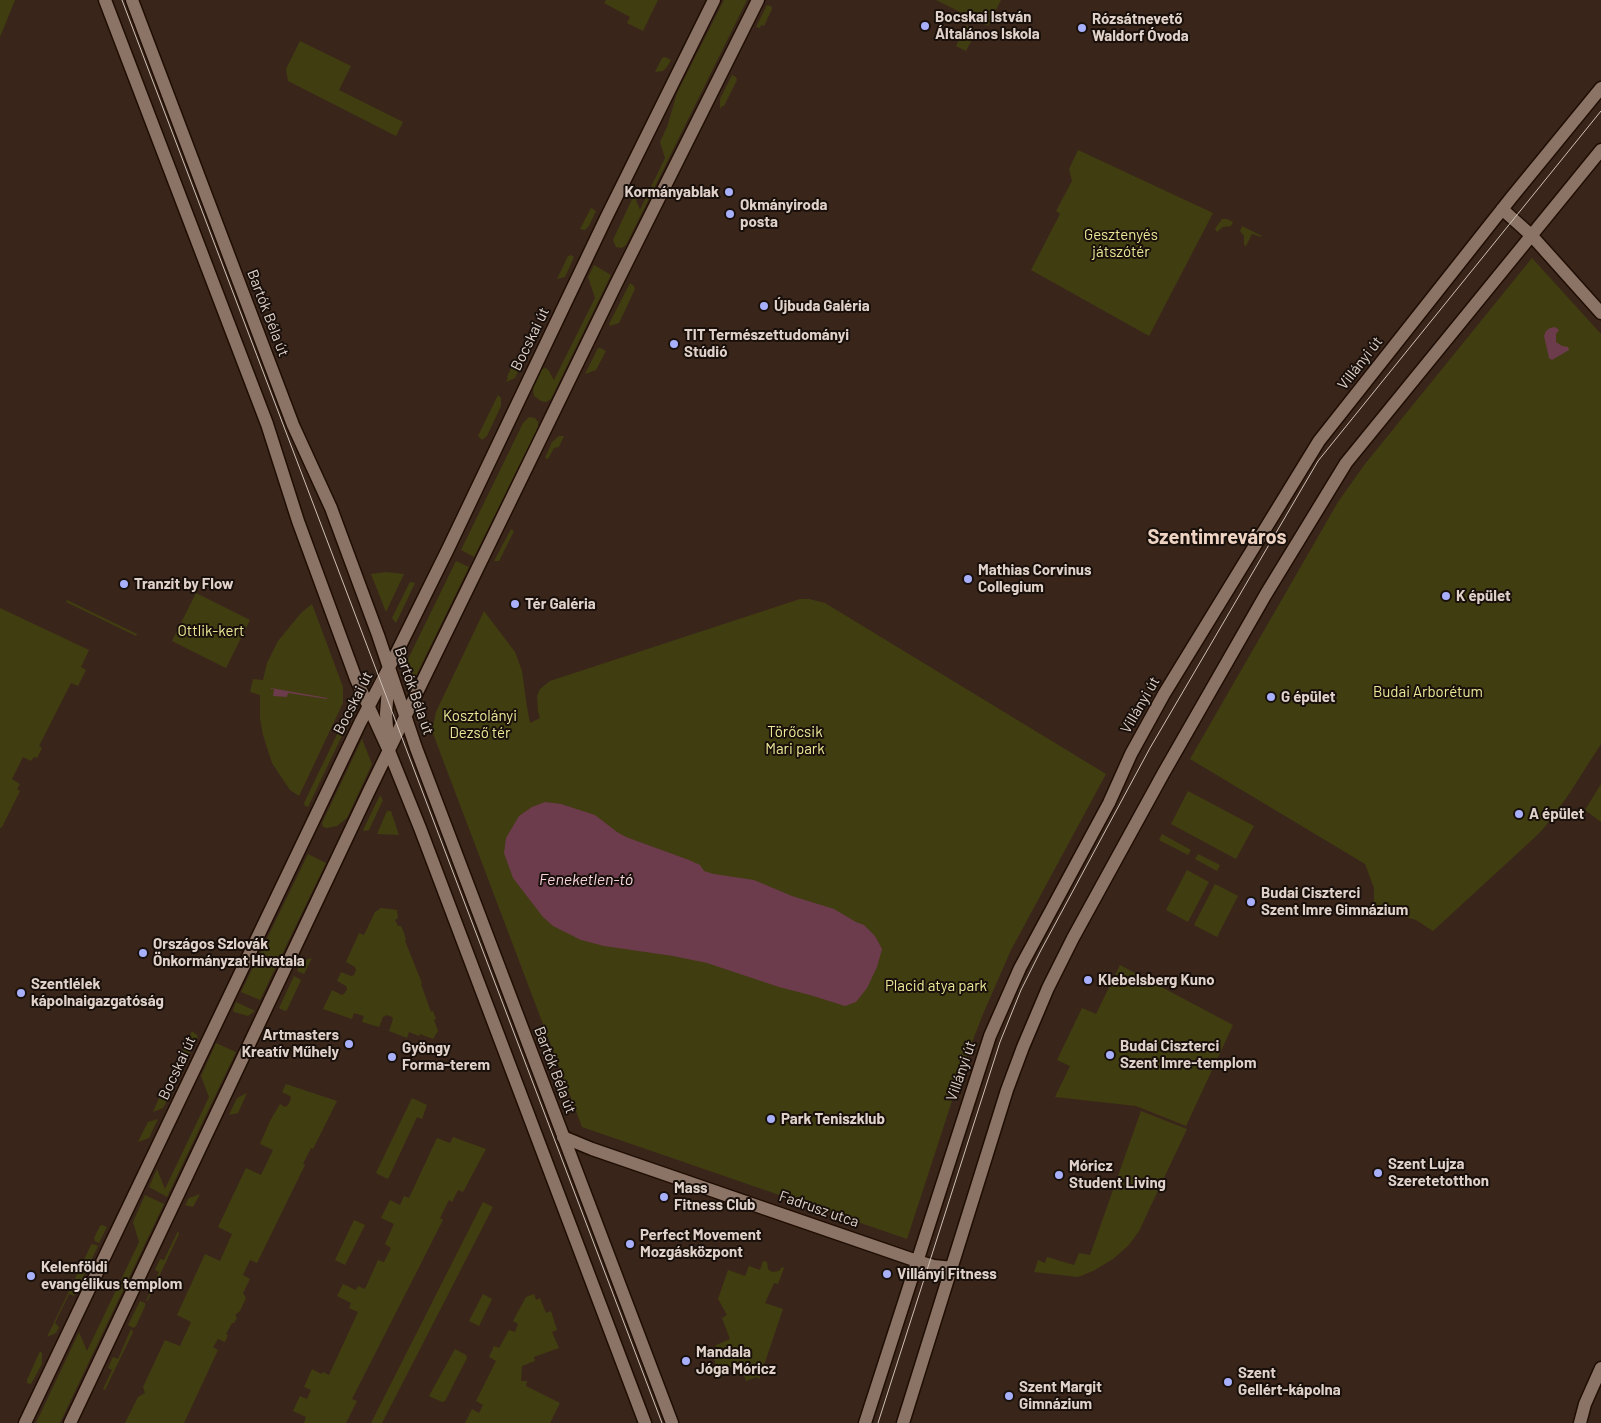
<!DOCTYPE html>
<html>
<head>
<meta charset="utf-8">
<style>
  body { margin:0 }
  canvas { display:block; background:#392519 }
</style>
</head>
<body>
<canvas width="1601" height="1423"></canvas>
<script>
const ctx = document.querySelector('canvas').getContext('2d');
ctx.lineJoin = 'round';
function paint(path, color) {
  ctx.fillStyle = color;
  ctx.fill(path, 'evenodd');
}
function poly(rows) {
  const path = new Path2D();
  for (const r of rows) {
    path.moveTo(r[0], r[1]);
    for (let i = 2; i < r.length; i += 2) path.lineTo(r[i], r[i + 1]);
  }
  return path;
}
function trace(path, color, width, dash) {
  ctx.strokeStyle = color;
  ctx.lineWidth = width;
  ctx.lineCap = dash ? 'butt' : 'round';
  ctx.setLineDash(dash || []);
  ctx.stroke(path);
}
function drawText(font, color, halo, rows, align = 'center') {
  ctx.font = font + ' Barlow,sans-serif';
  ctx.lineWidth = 4;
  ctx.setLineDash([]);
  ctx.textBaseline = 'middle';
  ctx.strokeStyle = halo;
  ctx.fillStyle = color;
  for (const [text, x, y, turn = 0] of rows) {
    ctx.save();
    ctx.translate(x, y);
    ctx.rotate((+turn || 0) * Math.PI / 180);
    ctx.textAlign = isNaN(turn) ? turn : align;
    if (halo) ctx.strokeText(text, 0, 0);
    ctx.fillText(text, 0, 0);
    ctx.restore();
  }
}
const green = poly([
  [0,0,15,0,0,37],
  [606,0,658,0,643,31,627,23,630,17,604,3],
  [724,0,747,0,626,245,622,248,616,247,613,240,634,195,640,210,665,158,660,142,667,127,677,93],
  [936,0,1001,0,988,26],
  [767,5,771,6,772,9,764,26,761,25,760,28,756,27],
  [966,25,977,30,966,51,956,46],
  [300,41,351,66,339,90,403,122,396,136,288,81,286,69],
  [665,57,671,60,667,67,663,71,655,72,662,58],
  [732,75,736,77,737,80,724,106,722,106,720,109,720,99],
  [1078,150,1213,213,1149,336,1031,270,1060,214,1056,211,1072,181,1069,169],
  [591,208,596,211,589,226,585,230,580,229],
  [1222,219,1227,219,1233,222,1231,226,1223,227,1217,232,1215,229],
  [1242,226,1262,236,1261,237,1252,234,1246,246,1244,245,1244,236,1240,231],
  [571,255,574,257,565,277,557,279,568,256],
  [1532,258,1601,334,1601,744,1567,797,1556,812,1554,811,1551,816,1552,817,1544,828,1533,839,1433,931,1416,920,1388,912,1374,914,1374,888,1365,864,1190,759,1338,502,1365,464],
  [594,265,611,275,551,399,546,402,541,401,534,396,533,388,542,369,546,368,549,371,554,380,595,298,588,277],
  [630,283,634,286,635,289,619,323,610,326,609,324],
  [598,348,600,348,606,351,596,370,585,374],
  [522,363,515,378,506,382,508,378,507,377,512,366],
  [498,395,501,398,501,406,487,436,482,440,478,436],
  [529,417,535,418,538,422,538,428,474,557,461,550,523,423],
  [559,436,564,436,559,447,554,448,548,459,545,458,552,442],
  [511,529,514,531,499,561,494,561],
  [456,561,469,567,414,680,407,661],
  [386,572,404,574,386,612,371,574],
  [410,582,415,583,396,623,392,618],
  [196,593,250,620,226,668,172,641],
  [800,599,809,599,825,603,1106,774,1011,950,983,1014,966,1058,907,1239,582,1127,432,731,436,712,484,611,515,652,522,671,527,707,530,723,540,718,538,711,537,696,540,689,550,681],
  [67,600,137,634,136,636,66,602],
  [312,604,343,687,343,703,299,796,290,790,272,763,263,735,260,719,260,695,250,692,253,679,263,680,267,663,278,641,301,613],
  [0,608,89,650,81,667,86,670,78,686,71,683,39,746,42,748,37,758,34,757,31,761,23,757,12,779,20,784,17,789,20,791,2,827,0,828],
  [343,722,348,723,308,807,305,806,304,803],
  [362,739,372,764,347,818,337,826,327,828,323,827,322,823],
  [1601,784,1601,822,1585,810],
  [1188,791,1254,826,1236,859,1171,824],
  [380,795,383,800,369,830,365,831,363,830],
  [387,811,391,811,399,835,377,834],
  [1162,834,1191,850,1188,855,1159,840],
  [308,854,326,863,260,1000,241,992],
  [1198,854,1220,865,1217,871,1195,859],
  [1187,870,1209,882,1188,922,1166,910],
  [1215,884,1238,896,1217,937,1194,925],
  [381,908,397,910,398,918,395,920,398,926,401,926,404,933,406,940,405,941,422,983,421,984,431,1012,433,1011,436,1019,434,1020,438,1031,433,1039,420,1034,419,1036,409,1032,407,1038,389,1031,393,1019,392,1017,387,1015,383,1017,379,1027,362,1022,364,1016,354,1013,352,1019,323,1009,332,990,342,995,345,993,347,989,346,986,337,981,341,972,351,976,354,975,356,970,355,967,346,962,359,933,364,935,375,912],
  [312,958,304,974,297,971,301,961],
  [1120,965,1233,1025,1186,1126,1136,1106,1055,1097,1070,1066,1057,1060,1082,1008,1096,1014],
  [294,976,301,980,287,1010,285,1011,279,1008],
  [236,1002,255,1011,248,1016,234,1012,233,1010],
  [192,1031,198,1036,186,1061,175,1065],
  [216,1043,236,1052,167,1197,149,1187,157,1169,165,1189,209,1097,201,1076],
  [286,1084,337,1101,313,1149,311,1148,303,1164,305,1165,257,1263,250,1260,243,1275,250,1279,243,1293,246,1298,240,1311,235,1315,237,1318,234,1323,232,1323,226,1334,228,1335,225,1342,218,1339,213,1347,218,1350,184,1423,125,1423,138,1397,145,1393,143,1387,165,1340,180,1346,191,1322,177,1315,205,1254,220,1261,232,1234,218,1227,246,1168,261,1175,273,1150,260,1144,270,1121,280,1104,285,1107,288,1105,291,1099,290,1096,282,1092],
  [169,1092,171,1093,163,1108,153,1112,160,1096],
  [247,1093,238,1113,229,1115,237,1098],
  [412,1098,427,1105,422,1119,417,1117,388,1179,376,1173],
  [1141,1111,1187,1129,1139,1231,1129,1245,1113,1259,1093,1271,1078,1277,1034,1272,1038,1260,1045,1263,1047,1257,1074,1265,1079,1253,1090,1255],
  [158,1119,149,1138,138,1142,148,1122],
  [453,1137,486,1149,463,1192,458,1190,452,1202,449,1200,440,1218,443,1220,352,1399,357,1401,346,1423,304,1423,306,1417,293,1411,300,1396,307,1399,311,1390,304,1387,312,1369,321,1374,323,1372,329,1375,358,1312,349,1308,351,1303,337,1296,343,1284,356,1290,358,1286,365,1289,378,1260,384,1262,391,1248,385,1244,394,1224,381,1218,390,1200,400,1205,404,1196,409,1198,437,1138,450,1143],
  [200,1194,193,1207,185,1205,189,1198],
  [145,1195,164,1204,60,1423,36,1423,79,1332,87,1351,139,1242,133,1222],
  [483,1202,493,1207,382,1423,371,1423],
  [354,1220,365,1225,345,1265,335,1260],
  [102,1225,107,1227,99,1243,95,1241,94,1238,100,1226],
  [178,1231,179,1234,148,1300,146,1301,159,1272,155,1270,160,1259,164,1260],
  [93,1244,98,1246,74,1296,69,1294,55,1323,59,1327,56,1333,47,1337,91,1245],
  [763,1261,767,1262,768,1269,772,1272,779,1271,782,1267,784,1268,778,1284,774,1283,765,1303,783,1309,759,1380,757,1377,746,1381,739,1364,725,1369,726,1373,718,1375,714,1358,716,1345,730,1339,722,1318,727,1315,718,1299,728,1270,745,1276,749,1266,760,1270],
  [483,1294,492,1299,479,1326,469,1321],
  [534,1294,536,1300,540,1298,546,1313,551,1311,557,1330,552,1332,559,1348,534,1357,535,1361,522,1366,521,1381,527,1381,526,1386,560,1403,550,1423,465,1423,472,1409,479,1413,483,1405,476,1401,496,1361,489,1357,494,1346,499,1348,509,1330,515,1332,518,1324,513,1321,526,1297],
  [140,1301,145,1303,145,1306,136,1326,133,1328,128,1325],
  [131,1329,133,1332,105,1390,103,1389,112,1370,108,1368,113,1357,118,1359],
  [455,1349,466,1355,467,1358,445,1401,442,1402,429,1396],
  [40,1351,42,1353,42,1364,31,1384,27,1383,27,1380]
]);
const water = poly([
  [1555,327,1559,330,1556,334,1556,342,1562,346,1568,347,1569,350,1552,360,1549,358,1544,336,1546,331,1550,328],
  [271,689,271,688,327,698,327,699,288,693,287,697,273,696,274,689],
  [545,802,561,804,595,815,617,832,626,837,689,860,700,865,704,871,714,874,754,880,792,896,834,909,856,922,864,925,875,936,882,949,877,967,867,988,856,1002,845,1006,810,995,779,987,707,963,673,956,604,946,581,940,553,926,543,917,513,878,504,853,506,838,519,816,532,807]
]);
const tertiary = poly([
  [1502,209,1532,236,1601,313],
  [563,1137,592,1149,917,1261,934,1266,953,1268],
  [865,1423,990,1036,1020,968,1109,803,1131,754,1164,694,1319,441,1511,198,1601,88],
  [903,1423,1007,1090,1023,1047,1048,988,1073,938,1163,774,1266,594,1346,463,1601,150],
  [1580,1423,1585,1404,1601,1368]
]);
const secondary = poly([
  [105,0,267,424,298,521,356,679,389,751,420,828,645,1423],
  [132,0,293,425,331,508,378,635,416,748,672,1423],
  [388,740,386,714,389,675],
  [25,1423,360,723,398,650,448,549,606,218,714,0],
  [70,1423,369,791,616,284,758,0]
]);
const tram = poly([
  [122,0,662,1423],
  [878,1423,1000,1042,1021,990,1040,952,1150,748,1318,461,1601,111]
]);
const markers = [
  [925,26,5,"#a8b0fc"],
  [1082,28,5,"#a8b0fc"],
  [729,192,5,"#a8b0fc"],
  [730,214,5,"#a8b0fc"],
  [764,306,5,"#a8b0fc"],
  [674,344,5,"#a8b0fc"],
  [968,579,5,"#a8b0fc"],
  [124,584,5,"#a8b0fc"],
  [1446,596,5,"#a8b0fc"],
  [515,604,5,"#a8b0fc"],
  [1271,697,5,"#a8b0fc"],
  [1519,814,5,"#a8b0fc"],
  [1251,902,5,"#a8b0fc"],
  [143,953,5,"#a8b0fc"],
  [1088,980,5,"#a8b0fc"],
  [21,993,5,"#a8b0fc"],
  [349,1044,5,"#a8b0fc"],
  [1110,1055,5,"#a8b0fc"],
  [392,1057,5,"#a8b0fc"],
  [771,1119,5,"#a8b0fc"],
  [1378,1173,5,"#a8b0fc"],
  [1059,1175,5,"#a8b0fc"],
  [664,1197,5,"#a8b0fc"],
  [630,1244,5,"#a8b0fc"],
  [887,1274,5,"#a8b0fc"],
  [31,1276,5,"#a8b0fc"],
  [686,1361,5,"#a8b0fc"],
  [1228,1382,5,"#a8b0fc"],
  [1009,1396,5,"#a8b0fc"]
];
const poiNames = [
  ["Bocskai István",935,17],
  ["Általános Iskola",935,34],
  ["Rózsátnevető",1092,19],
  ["Waldorf Óvoda",1092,36],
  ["Kormányablak",719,192,"right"],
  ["Okmányiroda",740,205],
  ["posta",740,222],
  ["Újbuda Galéria",774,306],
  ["TIT Természettudományi",684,335],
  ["Stúdió",684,352],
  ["Mathias Corvinus",978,570],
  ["Collegium",978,587],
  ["Tranzit by Flow",134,584],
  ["K épület",1456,596],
  ["Tér Galéria",525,604],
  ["G épület",1281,697],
  ["A épület",1529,814],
  ["Budai Ciszterci",1261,893],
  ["Szent Imre Gimnázium",1261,910],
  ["Országos Szlovák",153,944],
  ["Önkormányzat Hivatala",153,961],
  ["Klebelsberg Kuno",1098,980],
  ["Szentlélek",31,984],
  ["kápolnaigazgatóság",31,1001],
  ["Artmasters",339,1035,"right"],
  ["Kreatív Műhely",339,1052,"right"],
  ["Budai Ciszterci",1120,1046],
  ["Szent Imre-templom",1120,1063],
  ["Gyöngy",402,1048],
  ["Forma-terem",402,1065],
  ["Park Teniszklub",781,1119],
  ["Szent Lujza",1388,1164],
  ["Szeretetotthon",1388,1181],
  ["Móricz",1069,1166],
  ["Student Living",1069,1183],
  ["Mass",674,1188],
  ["Fitness Club",674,1205],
  ["Perfect Movement",640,1235],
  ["Mozgásközpont",640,1252],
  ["Kelenföldi",41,1267],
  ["evangélikus templom",41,1284],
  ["Villányi Fitness",897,1274],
  ["Mandala",696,1352],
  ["Jóga Móricz",696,1369],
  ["Szent",1238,1373],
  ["Gellért-kápolna",1238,1390],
  ["Szent Margit",1019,1387],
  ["Gimnázium",1019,1404]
];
const parkNames = [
  ["Gesztenyés",1121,235],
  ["játszótér",1121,252],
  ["Ottlik-kert",211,631],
  ["Budai Arborétum",1428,692],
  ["Kosztolányi",480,716],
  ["Dezső tér",480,733],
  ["Törőcsik",795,732],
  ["Mari park",795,749],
  ["Placid atya park",936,986]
];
const streetNames = [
  ["Bartók Béla út",268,313,69],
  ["Bocskai út",530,339,-64],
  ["Villányi út",1360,363,-52],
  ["Bartók Béla út",414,691,71],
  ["Bocskai út",353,703,-63],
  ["Villányi út",1140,705,-60],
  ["Bocskai út",177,1068,-65],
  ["Bartók Béla út",555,1070,69],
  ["Villányi út",961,1071,-71],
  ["Fadrusz utca",819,1209,19]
];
const waterNames = [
  ["Feneketlen-tó",586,880]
];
const districtNames = [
  ["Szentimreváros",1217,537]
];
paint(green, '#403d11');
paint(water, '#6c3b4c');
trace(tertiary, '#1f0d03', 15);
trace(secondary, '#1f0d03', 15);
trace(tertiary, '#8b7365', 12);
trace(secondary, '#8b7365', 12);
trace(tram, '#cfc1b8', 1);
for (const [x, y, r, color] of markers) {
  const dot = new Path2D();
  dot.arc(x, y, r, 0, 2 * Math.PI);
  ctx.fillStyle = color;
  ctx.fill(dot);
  trace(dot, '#19100b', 2);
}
drawText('bold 15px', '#e0d2ca', '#19100b', poiNames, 'left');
drawText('15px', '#ece897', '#19100b', parkNames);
drawText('15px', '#e0d2ca', '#19100b', streetNames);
drawText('italic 16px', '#f7d4de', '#19100b', waterNames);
drawText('bold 20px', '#eed3c3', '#19100b', districtNames);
</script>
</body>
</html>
